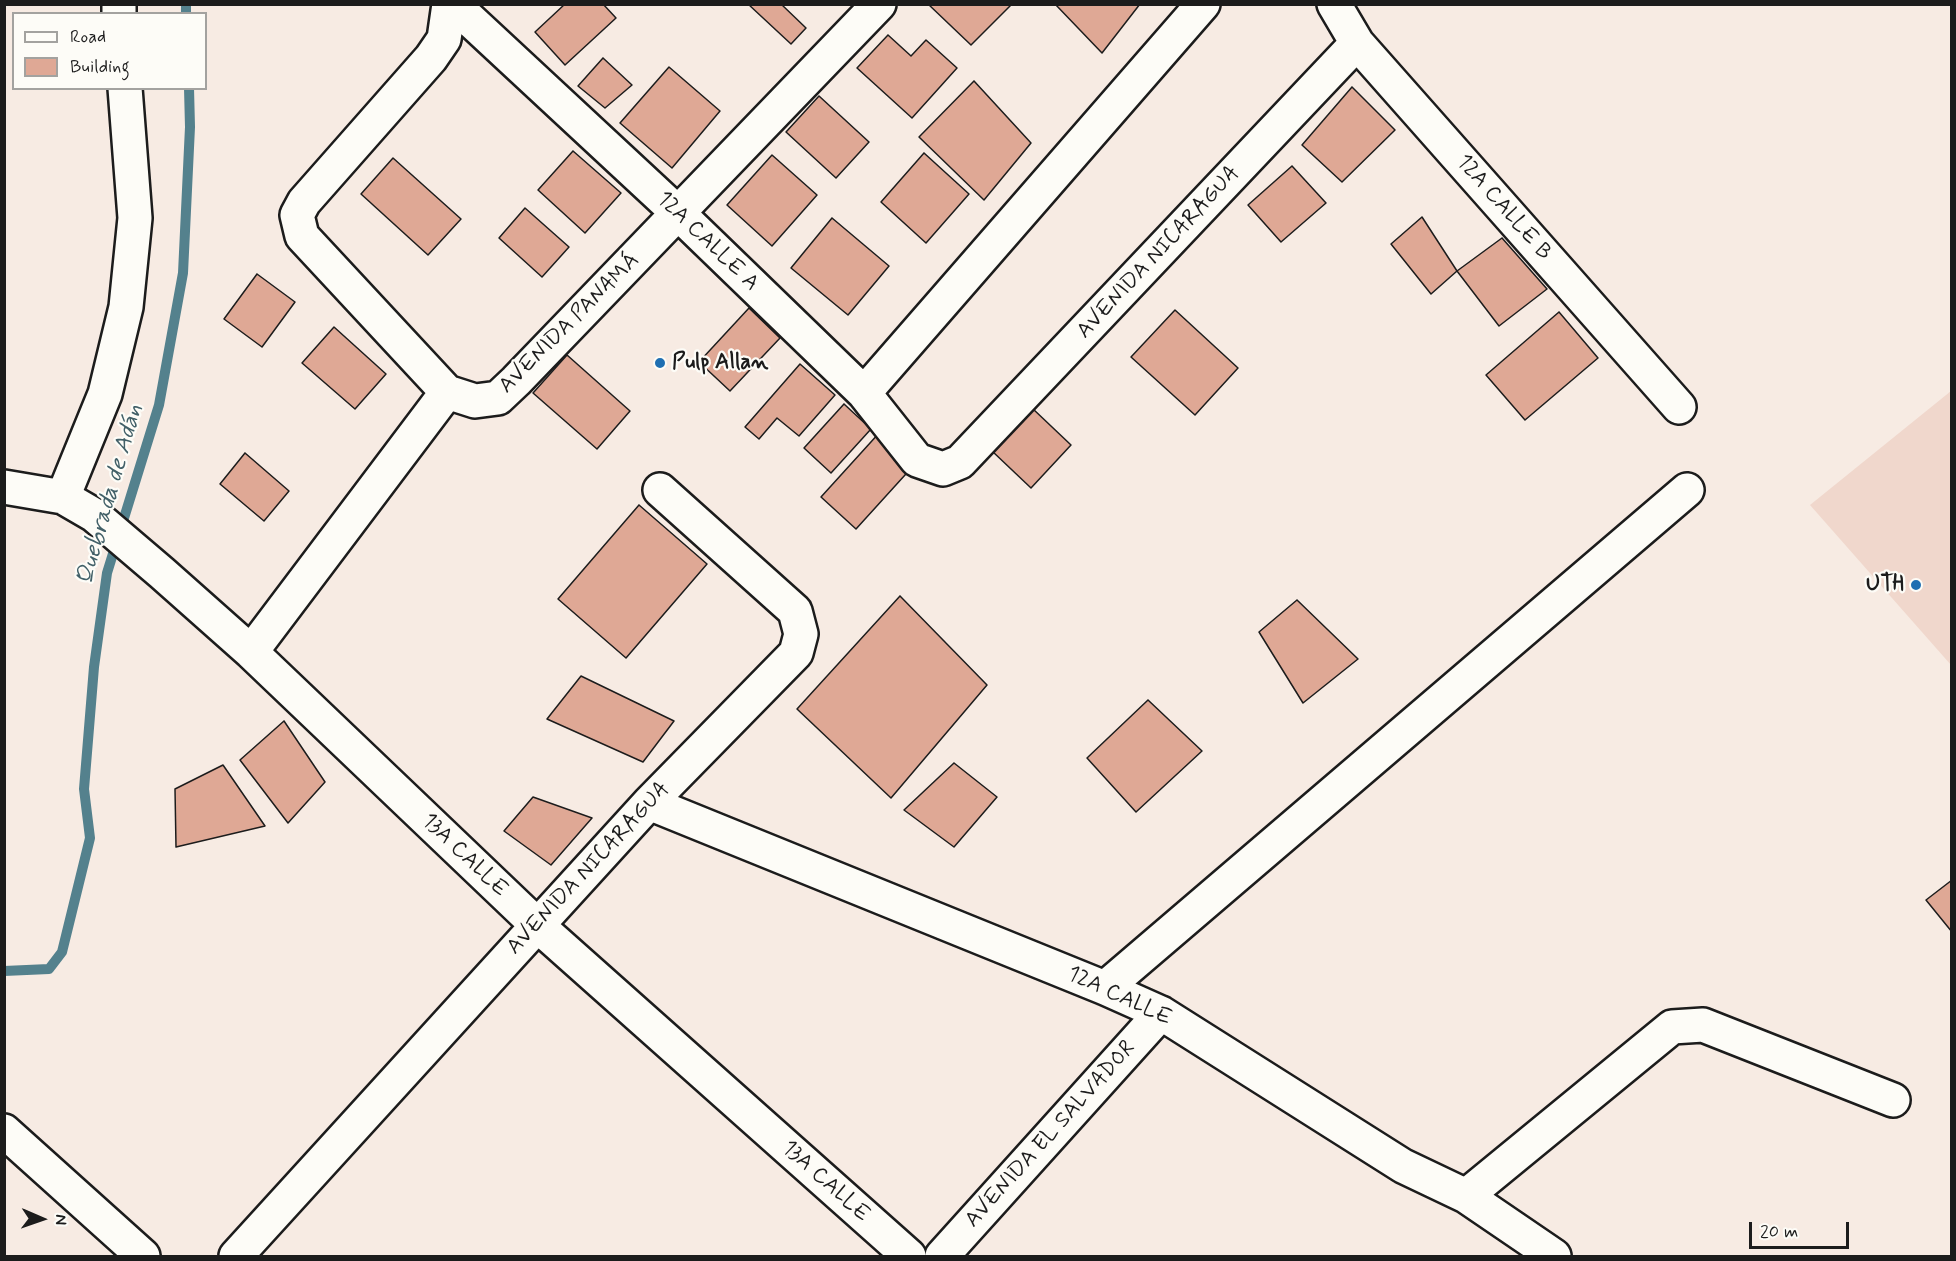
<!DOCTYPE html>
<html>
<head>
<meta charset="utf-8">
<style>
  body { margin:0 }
  #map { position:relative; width:1956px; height:1261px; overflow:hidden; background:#f7ebe3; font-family:Mynerve,sans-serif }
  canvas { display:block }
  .frame { position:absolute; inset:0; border:6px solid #1c1c1c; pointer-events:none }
  .legend { position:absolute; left:12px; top:12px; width:195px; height:78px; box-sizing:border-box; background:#fdfcf7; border:2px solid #a3a29f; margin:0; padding:8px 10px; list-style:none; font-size:18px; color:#1c1c1c }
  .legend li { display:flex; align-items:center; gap:12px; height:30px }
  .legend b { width:30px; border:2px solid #a3a29f }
  .north { position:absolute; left:12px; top:1189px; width:60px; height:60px; -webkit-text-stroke:4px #fdfcf7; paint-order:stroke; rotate:92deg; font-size:16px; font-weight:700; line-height:24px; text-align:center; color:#1c1c1c }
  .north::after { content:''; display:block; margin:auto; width:21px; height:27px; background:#1c1c1c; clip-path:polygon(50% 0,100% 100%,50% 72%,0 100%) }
  .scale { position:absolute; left:1749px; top:1222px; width:100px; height:27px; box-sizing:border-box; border:3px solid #1c1c1c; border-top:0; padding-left:8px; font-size:18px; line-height:21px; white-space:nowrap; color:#1c1c1c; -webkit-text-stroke:4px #fdfcf7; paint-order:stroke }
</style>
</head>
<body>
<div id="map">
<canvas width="1956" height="1261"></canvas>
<div class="frame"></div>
<ul class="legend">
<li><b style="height:8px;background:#fdfcf7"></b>Road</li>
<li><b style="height:16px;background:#dfa895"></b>Building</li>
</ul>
<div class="north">N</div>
<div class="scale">20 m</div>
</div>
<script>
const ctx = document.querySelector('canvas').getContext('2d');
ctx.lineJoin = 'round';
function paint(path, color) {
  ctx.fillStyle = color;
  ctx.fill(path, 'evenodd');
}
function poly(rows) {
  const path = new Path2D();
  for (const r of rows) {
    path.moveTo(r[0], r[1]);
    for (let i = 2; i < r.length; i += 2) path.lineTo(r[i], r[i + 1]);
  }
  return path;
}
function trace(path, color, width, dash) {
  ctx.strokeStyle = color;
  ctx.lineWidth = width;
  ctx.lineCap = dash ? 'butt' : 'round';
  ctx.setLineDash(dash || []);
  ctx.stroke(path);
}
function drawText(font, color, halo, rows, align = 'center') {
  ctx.font = font + ' Mynerve,sans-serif';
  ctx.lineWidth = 4.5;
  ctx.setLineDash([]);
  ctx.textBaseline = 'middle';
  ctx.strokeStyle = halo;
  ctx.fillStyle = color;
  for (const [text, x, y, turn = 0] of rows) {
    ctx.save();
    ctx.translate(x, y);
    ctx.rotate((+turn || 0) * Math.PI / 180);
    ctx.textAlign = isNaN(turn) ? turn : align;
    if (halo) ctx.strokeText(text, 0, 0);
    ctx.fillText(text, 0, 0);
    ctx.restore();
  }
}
const built = poly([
  [1951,391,1951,665,1810,505]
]);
const stream = poly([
  [186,4,186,14],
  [4,971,49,969,62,952,90,838,84,789,94,667,107,573,159,405,183,273,190,127,189,88]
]);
const building = poly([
  [565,4,603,4,616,18,565,65,535,32,565,4],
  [748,4,781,4,806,28,791,44,748,4],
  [928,4,1012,4,971,45,928,4],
  [1055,4,1140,4,1102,53,1055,4],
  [888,35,911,56,926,40,957,68,912,118,857,68,888,35],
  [603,58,632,85,605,108,578,86,603,58],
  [669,67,720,111,672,168,620,123,669,67],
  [974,81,1031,143,984,200,919,137,974,81],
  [1352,87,1395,130,1342,182,1302,145,1352,87],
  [819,96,869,142,836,178,786,132,819,96],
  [573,151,621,193,585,233,538,190,573,151],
  [924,153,969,194,926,243,881,202,924,153],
  [772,155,817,195,772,246,727,205,772,155],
  [393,158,461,219,428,255,361,194,393,158],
  [1292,166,1326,203,1281,242,1248,205,1292,166],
  [525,208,569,247,542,277,499,238,525,208],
  [1422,217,1457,271,1431,294,1391,244,1422,217],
  [832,218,889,266,848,315,791,268,832,218],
  [1502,238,1547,289,1499,326,1457,271,1502,238],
  [257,274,295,302,262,347,224,319,257,274],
  [749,308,780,338,730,391,699,362,749,308],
  [1175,310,1238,368,1195,415,1131,357,1175,310],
  [1559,312,1598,358,1525,420,1486,375,1559,312],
  [334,327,386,374,355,409,302,363,334,327],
  [567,355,630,411,597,449,533,393,567,355],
  [800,364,835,395,799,436,777,418,759,439,745,427,800,364],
  [844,404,871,429,831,473,804,448,844,404],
  [1032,408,1071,445,1031,488,992,451,1032,408],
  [880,432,915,464,856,529,821,497,880,432],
  [245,453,289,491,264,521,220,484,245,453],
  [639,505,707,564,626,658,558,599,639,505],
  [900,596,987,685,891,798,797,709,900,596],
  [1297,600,1358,659,1303,703,1259,632,1297,600],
  [581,676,674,721,643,762,547,719,581,676],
  [1148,700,1202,751,1136,812,1087,758,1148,700],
  [284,721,325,782,288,823,240,760,284,721],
  [954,763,997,797,954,847,904,810,954,763],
  [223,765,265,826,176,847,175,789,223,765],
  [533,797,592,818,551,865,504,831,533,797],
  [1952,880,1952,932,1926,900,1952,880]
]);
const minor = poly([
  [449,4,444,39,431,58,304,202,297,215,302,236,447,392,475,401,498,398,516,381,879,4],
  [453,4,679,214,864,393,917,460,943,469,960,462,1357,43],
  [1334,4,1357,43,1679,407],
  [119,14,119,4],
  [864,393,1203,4],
  [4,487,63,497,94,515,162,573,251,652,537,925,909,1256],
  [63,497,105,394,126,307,135,218,125,88],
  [251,652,447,392],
  [649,803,1105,988,1161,1013,1403,1166,1466,1196,1554,1256],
  [1105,988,1687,490],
  [4,1131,143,1256],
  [1466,1196,1672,1027,1703,1025,1893,1100],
  [236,1256,649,803,796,653,801,634,795,611,660,490],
  [942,1256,1161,1013]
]);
const markers = [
  [660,363,6,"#1f6fb2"],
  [1916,585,6,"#1f6fb2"]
];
const streetNames = [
  ["12A CALLE B",1503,208,49],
  ["12A CALLE A",707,242,44],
  ["AVENIDA NICARAGUA",1159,253,-47],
  ["AVENIDA PANAMÁ",570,324,-45],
  ["13A CALLE",464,856,44],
  ["AVENIDA NICARAGUA",589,869,-47],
  ["12A CALLE",1119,997,25],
  ["AVENIDA EL SALVADOR",1051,1135,-48],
  ["13A CALLE",825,1182,42]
];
const poiNames = [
  ["Pulp Allan",672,363],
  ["UTH",1904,585,"right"]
];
const waterNames = [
  ["Quebrada de Adán",111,495,-74]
];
paint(built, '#f0d7cc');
trace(stream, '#54818d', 10);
paint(building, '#dfa895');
trace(building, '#1c1c1c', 1.5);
trace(minor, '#1c1c1c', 38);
trace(minor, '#fdfcf7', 33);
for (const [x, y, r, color] of markers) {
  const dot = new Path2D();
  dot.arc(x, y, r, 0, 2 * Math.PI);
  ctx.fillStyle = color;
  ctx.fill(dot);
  trace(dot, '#fdfcf7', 2);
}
drawText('22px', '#1c1c1c', '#fdfcf7', streetNames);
drawText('bold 22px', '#1c1c1c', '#fdfcf7', poiNames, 'left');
drawText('italic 24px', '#426068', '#fdfcf7', waterNames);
</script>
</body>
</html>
